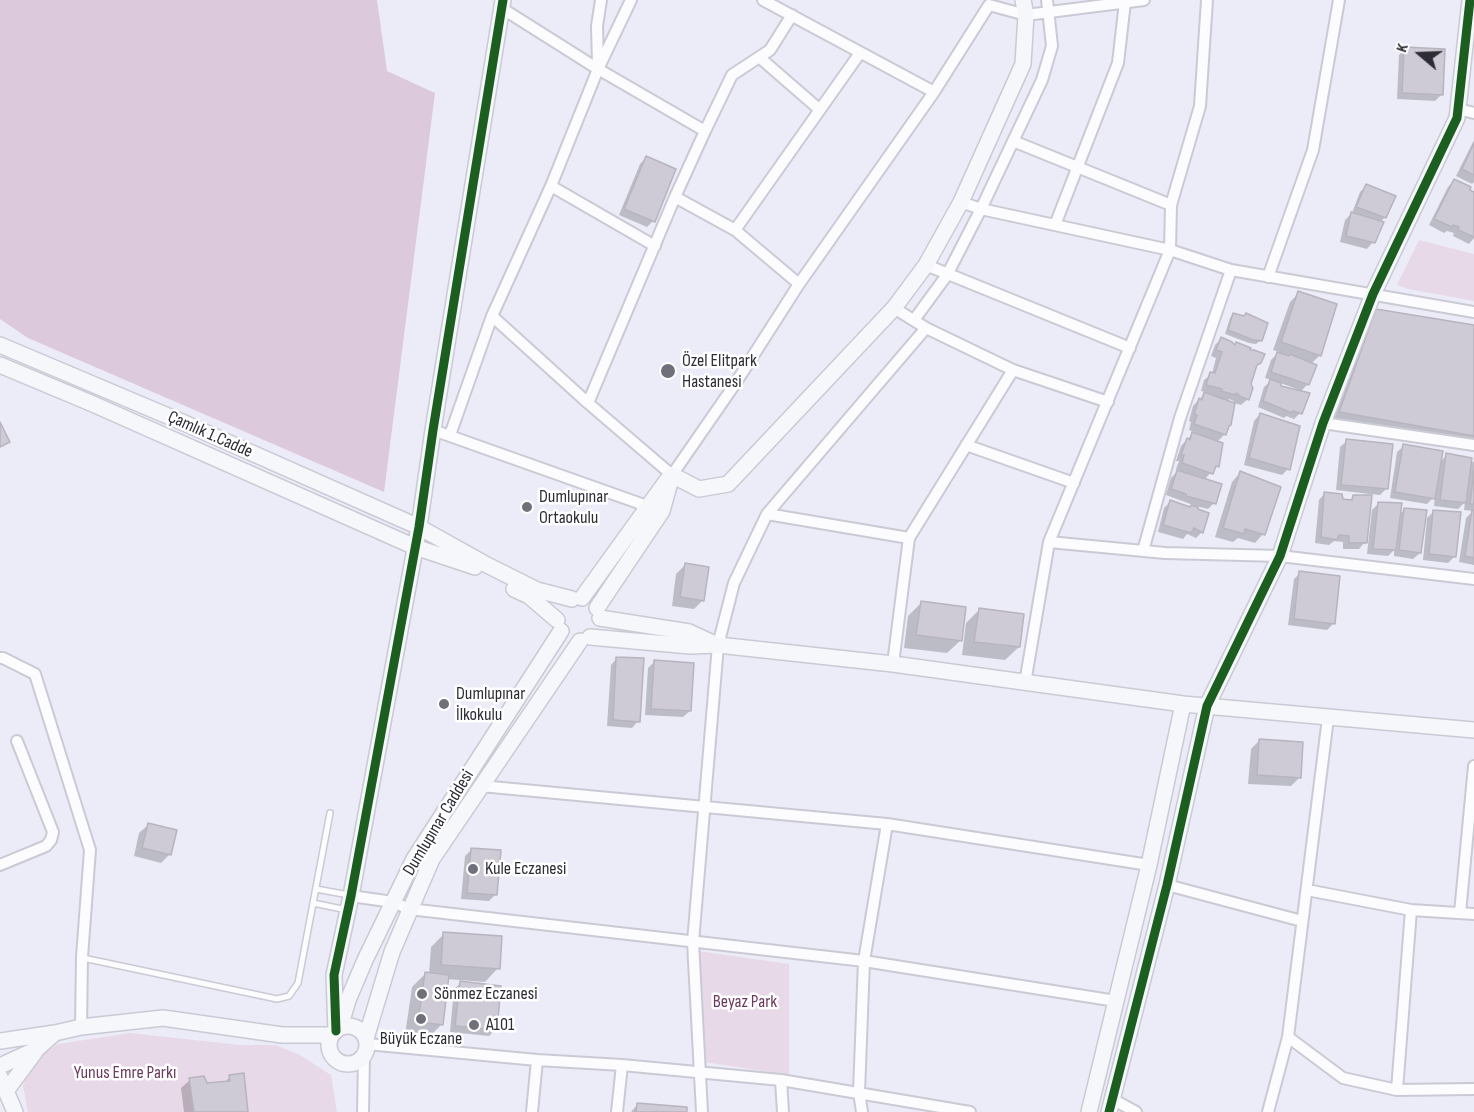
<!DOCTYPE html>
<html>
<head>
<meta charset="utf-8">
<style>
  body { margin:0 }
  #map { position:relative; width:1474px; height:1112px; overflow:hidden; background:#ececf8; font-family:"Sofia Sans Condensed",sans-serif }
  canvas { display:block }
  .north { position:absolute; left:1390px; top:24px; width:60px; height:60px; -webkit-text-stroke:4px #fff; paint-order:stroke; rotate:289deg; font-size:16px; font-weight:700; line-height:24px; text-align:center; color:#2d2d36 }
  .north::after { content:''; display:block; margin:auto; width:21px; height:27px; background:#2d2d36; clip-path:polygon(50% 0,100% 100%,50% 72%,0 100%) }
</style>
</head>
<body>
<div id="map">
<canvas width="1474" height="1112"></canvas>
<div class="north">K</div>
</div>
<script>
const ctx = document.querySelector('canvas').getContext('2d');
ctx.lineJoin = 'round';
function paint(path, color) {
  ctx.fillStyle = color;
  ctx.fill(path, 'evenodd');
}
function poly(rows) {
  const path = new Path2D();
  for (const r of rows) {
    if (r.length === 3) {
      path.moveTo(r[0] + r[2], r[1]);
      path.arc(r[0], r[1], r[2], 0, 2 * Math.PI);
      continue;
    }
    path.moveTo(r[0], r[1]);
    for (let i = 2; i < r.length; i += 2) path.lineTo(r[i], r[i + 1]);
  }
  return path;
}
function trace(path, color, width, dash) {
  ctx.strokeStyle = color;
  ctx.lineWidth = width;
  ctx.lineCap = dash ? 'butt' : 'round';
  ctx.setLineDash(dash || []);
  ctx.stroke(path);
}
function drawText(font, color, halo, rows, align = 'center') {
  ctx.font = font + ' "Sofia Sans Condensed",sans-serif';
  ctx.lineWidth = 5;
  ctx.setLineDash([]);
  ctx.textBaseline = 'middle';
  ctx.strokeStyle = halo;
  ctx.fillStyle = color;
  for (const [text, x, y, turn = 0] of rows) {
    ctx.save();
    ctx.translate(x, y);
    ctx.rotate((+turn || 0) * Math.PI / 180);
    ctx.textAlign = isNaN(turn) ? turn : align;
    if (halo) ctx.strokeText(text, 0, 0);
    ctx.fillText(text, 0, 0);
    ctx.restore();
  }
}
const green = poly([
  [1419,240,1474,254,1474,301,1408,289,1397,285],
  [698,951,789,964,789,1075,704,1062],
  [130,1033,240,1045,275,1045,300,1055,331,1075,337,1112,28,1112,23,1086,31,1062,58,1044]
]);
const forest = poly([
  [0,0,377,0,387,71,435,93,384,492,28,338,0,319]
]);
const shadow = poly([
  [1405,49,1442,94,1435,101,1397,99,1399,55],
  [1474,140,1474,182,1472,184,1456,176],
  [646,158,653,221,647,227,619,215,640,164],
  [1454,181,1474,194,1474,238,1469,244,1453,236,1454,233,1447,231,1444,233,1429,225,1448,187],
  [1366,186,1385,217,1380,223,1373,242,1367,249,1340,242,1345,220,1352,213,1360,192],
  [1299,293,1320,355,1311,364,1308,384,1300,392,1300,413,1294,419,1286,416,1284,418,1258,407,1264,387,1272,380,1265,378,1271,360,1279,352,1273,350,1290,302],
  [1280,383,1297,389,1296,391,1280,387],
  [1376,311,1474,326,1474,445,1332,420,1368,320],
  [1234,314,1261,340,1256,344,1249,343,1225,334,1230,318],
  [1221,339,1249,352,1260,363,1255,367,1249,385,1248,399,1241,405,1234,403,1225,434,1217,442,1217,466,1204,480,1214,503,1208,509,1196,506,1202,532,1196,538,1187,534,1183,539,1158,532,1164,508,1170,502,1190,508,1193,505,1166,495,1171,478,1179,470,1176,469,1179,461,1176,461,1181,446,1194,432,1189,430,1191,422,1189,421,1193,406,1206,392,1201,391,1204,380,1212,374,1216,358,1211,356,1215,345],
  [1229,399,1234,401,1233,404,1226,402],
  [1260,414,1288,469,1282,475,1244,465,1254,421],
  [1347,441,1386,489,1380,495,1370,494,1365,542,1359,549,1343,549,1343,542,1334,541,1329,545,1315,543,1319,500,1325,493,1349,501,1354,496,1369,496,1370,494,1336,490,1340,447],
  [1404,446,1440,462,1447,455,1470,465,1474,461,1474,565,1459,562,1466,518,1473,511,1464,510,1465,502,1458,509,1434,506,1435,496,1427,504,1390,498,1397,452],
  [1240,473,1263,534,1255,543,1238,538,1233,542,1215,537,1232,482],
  [1378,504,1399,515,1405,509,1420,553,1413,559,1394,556,1394,550,1388,556,1367,554,1372,510],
  [1434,511,1454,557,1448,563,1423,560,1427,518],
  [685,565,703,600,694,609,672,606,676,574],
  [1300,573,1333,624,1327,630,1288,625,1294,579],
  [921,603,961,640,947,653,904,648,908,616],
  [979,610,1019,647,1005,660,962,655,966,623],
  [617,658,638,721,632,728,607,726,611,665],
  [654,662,690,711,683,717,645,715,648,668],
  [1259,741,1300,777,1291,786,1248,784,1251,749],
  [148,825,170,854,161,863,134,856,139,833],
  [472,849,495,895,489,901,461,899,465,856],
  [444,934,498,968,485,982,447,979,441,1025,428,1038,405,1035,412,987,425,974,429,974,431,947],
  [461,983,495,1030,489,1036,450,1032,454,989],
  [230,1077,246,1112,184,1112,181,1088,190,1080,206,1085,223,1084],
  [637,1105,685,1112,631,1112]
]);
const building = poly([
  [1404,47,1445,49,1443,95,1402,93,1404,47],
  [1474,143,1474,175,1462,169,1474,143],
  [646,156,676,169,655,222,624,209,646,156],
  [1454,179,1471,187,1470,190,1474,192,1474,237,1458,230,1459,227,1453,225,1452,227,1434,219,1454,179],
  [1366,184,1396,196,1386,218,1356,207,1366,184],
  [1351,212,1384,222,1375,243,1346,236,1351,212],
  [1298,291,1337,304,1321,356,1281,342,1298,291],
  [1376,309,1474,325,1474,436,1339,412,1376,309],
  [1233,313,1244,316,1246,313,1268,323,1262,341,1253,340,1228,330,1233,313],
  [1221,337,1232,342,1235,345,1236,342,1251,348,1250,350,1254,350,1265,354,1261,363,1257,365,1251,384,1253,388,1249,400,1239,396,1239,395,1236,393,1235,395,1221,391,1222,389,1206,385,1210,372,1215,373,1222,352,1216,350,1221,337],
  [1277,352,1289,356,1290,354,1317,365,1309,385,1271,372,1277,352],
  [1270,379,1281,383,1281,386,1310,393,1302,414,1293,411,1292,413,1263,401,1270,379],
  [1204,392,1235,403,1231,425,1229,426,1226,435,1194,424,1197,415,1194,414,1199,398,1202,400,1204,392],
  [1260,413,1300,426,1290,470,1249,458,1260,413],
  [0,422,10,442,0,447,0,422],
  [1192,432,1223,443,1219,467,1216,466,1213,474,1182,463,1184,455,1181,455,1187,438,1190,440,1192,432],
  [1346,439,1393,444,1388,489,1341,485,1346,439],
  [1403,444,1443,451,1435,499,1395,492,1403,444],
  [1446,453,1472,458,1466,503,1440,500,1446,453],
  [1177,470,1222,484,1216,504,1186,496,1186,494,1171,489,1177,470],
  [1240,471,1281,487,1265,535,1245,529,1244,534,1223,528,1240,471],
  [1474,471,1474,504,1470,504,1474,471],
  [1324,492,1342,494,1343,499,1352,500,1353,495,1372,495,1367,543,1349,543,1349,536,1339,535,1337,540,1321,537,1324,492],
  [1170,500,1190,507,1191,505,1198,507,1198,509,1209,513,1203,533,1194,528,1191,533,1163,525,1170,500],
  [1378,502,1402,503,1396,550,1373,549,1378,502],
  [1404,508,1427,510,1421,553,1399,550,1404,508],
  [1433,510,1461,512,1456,557,1429,554,1433,510],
  [1472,510,1474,510,1474,558,1465,556,1472,510],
  [685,563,709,567,704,601,680,597,685,563],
  [1299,571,1340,576,1335,624,1294,619,1299,571],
  [921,601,966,607,962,641,916,635,921,601],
  [979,608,1024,614,1020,647,974,642,979,608],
  [616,657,644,658,640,722,613,720,616,657],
  [654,660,694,663,691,711,651,709,654,660],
  [1259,739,1303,742,1301,778,1257,775,1259,739],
  [148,823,177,830,171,855,142,848,148,823],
  [471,848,501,850,497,895,467,893,471,848],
  [443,932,502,936,500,969,441,965,443,932],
  [425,972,449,975,443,1025,418,1022,425,972],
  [460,981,501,986,497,1030,455,1026,460,981],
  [244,1073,248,1112,194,1112,189,1078,204,1076,207,1083,230,1081,229,1075,244,1073],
  [637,1103,687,1107,687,1112,636,1112,637,1103]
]);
const lane = poly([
  [316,889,349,895],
  [313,903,347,910],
  [83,958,277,999,289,996,298,983,330,813]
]);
const street = poly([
  [763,0,934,92],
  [503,9,598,69,705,131],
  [759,57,820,110],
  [598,65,597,26,601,0],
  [1458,109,1474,113],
  [1013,141,1171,205],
  [551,186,655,246],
  [675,197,735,230,799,284],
  [961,202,981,209,1170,250,1231,270,1474,312],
  [1055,225,1118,63,1125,2],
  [735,230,860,53],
  [926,265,1130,348],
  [1268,277,1313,150,1339,0],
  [894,308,926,328,1013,370,1108,402],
  [492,316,588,403,672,475,735,384,799,284,934,92,989,5,1026,15,1144,0],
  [914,320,947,275,981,209,1042,80,1052,46,1047,0],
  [588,403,675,197,705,131,732,75,770,50,792,15],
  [1323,423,1474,445],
  [433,430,647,506],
  [450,435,492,316,551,186,598,69,631,0],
  [966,445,1074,483],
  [767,514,909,538],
  [1049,542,1165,553,1280,556,1474,579],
  [1143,551,1180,418,1231,270],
  [0,658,3,658,35,674,90,850,82,957,81,1027],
  [893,664,909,538,1013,370],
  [1025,683,1049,542,1170,250,1171,205,1200,106,1207,0],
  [481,786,887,824,1149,865],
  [0,865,46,846,51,840,53,832,17,741],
  [1167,885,1302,921],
  [1307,890,1411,910,1474,914],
  [351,896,393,902,409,909,864,961,1116,1001],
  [1460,913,1474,766],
  [1288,1037,1343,1078,1397,1090,1474,1089],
  [367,1044,537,1060,622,1065,781,1080,970,1112],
  [781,1080,783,1112],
  [1397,1090,1411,910],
  [1112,1099,1136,1112],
  [363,1112,364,1055],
  [532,1112,537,1060],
  [617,1112,622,1065],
  [702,1112,693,942,718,645,734,583,767,514,926,328],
  [862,1112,859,1092,864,961,887,824],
  [1268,1112,1288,1037,1328,718]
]);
const secondary = poly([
  [0,345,182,422,419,527,487,565,537,590,572,599],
  [0,365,93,404,415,547,475,567],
  [672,475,699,489,728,484,894,308,926,265,961,202,1023,64,1026,15,1023,0],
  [514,589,529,596,557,620],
  [582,598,668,479],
  [597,608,662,511,672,475],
  [600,618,689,632,713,643],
  [590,637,690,646,718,645,893,664,1183,704,1474,730],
  [348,1045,19],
  [340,1028,348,1000,365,960,414,859,561,631],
  [336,1031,334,975,351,896,419,527,433,430,503,0],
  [366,1038,392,952,432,859,580,641],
  [0,1041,55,1033,81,1027,163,1018,282,1035,332,1035],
  [0,1066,37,1049,55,1033],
  [0,1077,15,1112],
  [6,1091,35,1052],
  [1089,1112,1149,865,1183,704],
  [1109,1112,1167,885,1207,706,1280,556,1323,423,1373,294,1457,118,1470,0]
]);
const cycleway = poly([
  [336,1031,334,975,351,896,419,527,433,430,503,0],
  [1109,1112,1167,885,1207,706,1280,556,1323,423,1373,294,1457,118,1470,0]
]);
const markers = [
  [668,371,8,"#70707a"],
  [527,507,6,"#70707a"],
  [444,704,6,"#70707a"],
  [473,869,6,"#70707a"],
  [422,994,6,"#70707a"],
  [421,1019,6,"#70707a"],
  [474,1025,6,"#70707a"]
];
const poiNames = [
  ["Özel Elitpark",682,361],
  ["Hastanesi",682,382],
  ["Dumlupınar",539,497],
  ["Ortaokulu",539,518],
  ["Dumlupınar",456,694],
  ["İlkokulu",456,715],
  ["Kule Eczanesi",485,869],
  ["Sönmez Eczanesi",434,994],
  ["A101",486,1025],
  ["Büyük Eczane",421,1039,"center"]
];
const streetNames = [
  ["Çamlık 1.Cadde",210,435,24],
  ["Dumlupınar Caddesi",439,823,-59]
];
const parkNames = [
  ["Beyaz Park",745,1002],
  ["Yunus Emre Parkı",125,1073]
];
paint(green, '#e8d9e8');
paint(forest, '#ddc9dc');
paint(shadow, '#0003');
paint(building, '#cecad6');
trace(building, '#b7b4be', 1.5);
trace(lane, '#c9cad4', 8);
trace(street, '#c9cad4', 14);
trace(secondary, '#c9cad4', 18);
trace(lane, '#fcfcfe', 5);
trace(street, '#fcfcfe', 10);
trace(secondary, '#f6f7fb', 15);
trace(cycleway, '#1b5e20', 9);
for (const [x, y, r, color] of markers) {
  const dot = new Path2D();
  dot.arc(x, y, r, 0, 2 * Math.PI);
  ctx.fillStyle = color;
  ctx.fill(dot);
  trace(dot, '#fff', 2);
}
drawText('18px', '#2d2d36', '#fff', poiNames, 'left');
drawText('18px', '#2d2d36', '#fff', streetNames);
drawText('18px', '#6b3b5e', '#fff', parkNames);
</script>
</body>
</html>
